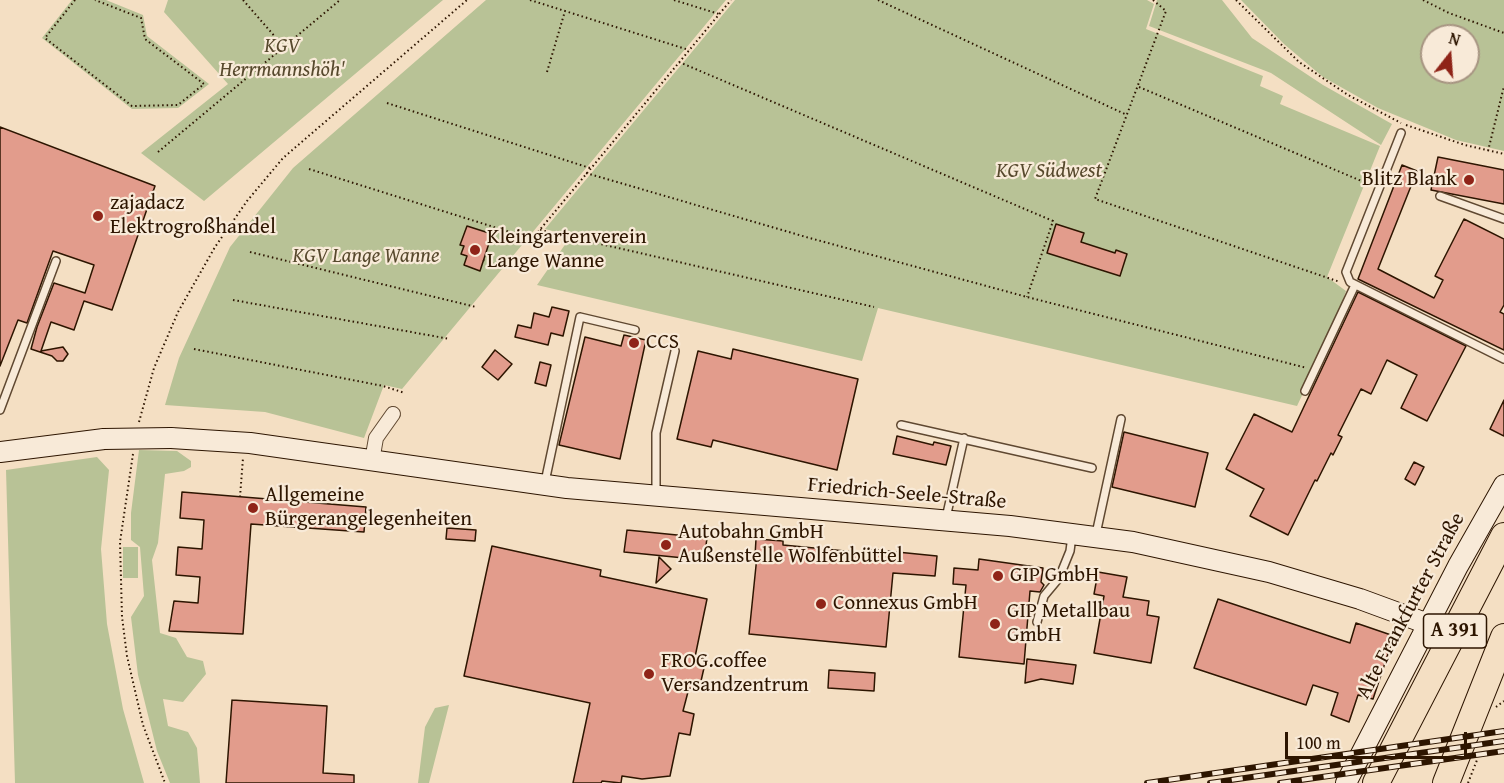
<!DOCTYPE html>
<html>
<head>
<meta charset="utf-8">
<style>
  body { margin:0 }
  #map { position:relative; width:1504px; height:783px; overflow:hidden; background:#f4dfc3; font-family:"Gentium Book Plus",serif }
  canvas { display:block }
  .north { position:absolute; left:1420px; top:24px; width:60px; height:60px; box-sizing:border-box; background:#f8ead8; border:2px solid #a79582; border-radius:50%; rotate:17deg; font-size:16px; font-weight:700; line-height:24px; text-align:center; color:#2d1500 }
  .north::after { content:''; display:block; margin:auto; width:21px; height:27px; background:#8f2418; clip-path:polygon(50% 0,100% 100%,50% 72%,0 100%) }
  .scale { position:absolute; left:1285px; top:732px; width:182px; height:27px; box-sizing:border-box; border:3px solid #2d1500; border-top:0; padding-left:8px; font-size:18px; line-height:21px; white-space:nowrap; color:#2d1500; -webkit-text-stroke:4px #f8ead8; paint-order:stroke }
</style>
</head>
<body>
<div id="map">
<canvas width="1504" height="783"></canvas>
<div class="north">N</div>
<div class="scale">100 m</div>
</div>
<script>
const ctx = document.querySelector('canvas').getContext('2d');
ctx.lineJoin = 'round';
function paint(path, color) {
  ctx.fillStyle = color;
  ctx.fill(path, 'evenodd');
}
function poly(rows) {
  const path = new Path2D();
  for (const r of rows) {
    path.moveTo(r[0], r[1]);
    for (let i = 2; i < r.length; i += 2) path.lineTo(r[i], r[i + 1]);
  }
  return path;
}
function trace(path, color, width, dash) {
  ctx.strokeStyle = color;
  ctx.lineWidth = width;
  ctx.lineCap = dash ? 'butt' : 'round';
  ctx.setLineDash(dash || []);
  ctx.stroke(path);
}
function drawText(font, color, halo, rows, align = 'center') {
  ctx.font = font + ' "Gentium Book Plus",serif';
  ctx.lineWidth = 4.5;
  ctx.setLineDash([]);
  ctx.textBaseline = 'middle';
  ctx.strokeStyle = halo;
  ctx.fillStyle = color;
  for (const [text, x, y, turn = 0] of rows) {
    ctx.save();
    ctx.translate(x, y);
    ctx.rotate((+turn || 0) * Math.PI / 180);
    ctx.textAlign = isNaN(turn) ? turn : align;
    if (halo) ctx.strokeText(text, 0, 0);
    ctx.fillText(text, 0, 0);
    ctx.restore();
  }
}
const green = poly([
  [72,0,106,0,143,15,147,36,209,84,178,108,132,109,42,38],
  [168,0,443,0,204,201,141,153,228,84,164,12],
  [486,0,726,0,402,389,384,385,364,438,265,412,165,405,179,358,230,247,293,168],
  [735,0,1147,0,1154,4,1146,29,1263,76,1260,86,1283,96,1280,104,1380,146,1327,277,1346,291,1332,332,1297,406,878,308,862,361,537,285,571,236,545,229],
  [1157,0,1222,0,1252,38,1323,85,1392,124,1381,145,1271,73,1149,26],
  [1241,0,1504,0,1504,151,1456,140,1378,108,1323,77,1284,44],
  [1432,36,1468,36,1468,72,1432,72],
  [139,450,177,451,191,461,191,467,184,471,165,474,158,543,152,560,160,633,176,638,187,657,203,661,206,674,183,702,163,699,168,726,188,732,197,748,200,783,170,783,157,751,138,675,131,617,144,596,140,547,131,540,131,513],
  [97,457,109,470,101,549,107,624,123,709,144,783,15,783,6,470],
  [123,547,138,547,138,578,123,578],
  [449,705,429,783,418,783,425,727,435,708]
]);
const building = poly([
  [0,127,155,186,112,310,84,301,74,330,51,322,41,351,63,347,68,354,63,361,57,361,52,356,31,349,37,327,54,283,85,293,94,265,53,251,27,323,18,320,0,366,0,127],
  [1438,157,1504,170,1504,204,1431,190,1438,157],
  [1402,165,1417,171,1378,269,1434,298,1443,280,1435,276,1464,219,1504,239,1504,305,1500,312,1504,314,1504,350,1358,279,1402,165],
  [1056,224,1084,233,1081,242,1115,253,1116,250,1127,254,1120,276,1047,253,1056,224],
  [467,226,492,234,480,271,464,265,467,256,461,254,464,246,460,245,467,226],
  [1358,292,1466,346,1427,421,1401,408,1417,375,1387,360,1371,394,1361,389,1338,435,1342,437,1333,455,1331,453,1317,481,1315,480,1288,535,1250,516,1264,489,1226,469,1254,414,1292,432,1358,292],
  [552,307,569,311,563,336,551,333,548,345,515,337,518,325,531,328,534,313,549,317,552,307],
  [624,335,646,340,620,459,559,445,585,337,621,346,624,335],
  [733,349,858,379,837,470,713,440,711,447,677,439,698,351,731,359,733,349],
  [495,350,512,364,498,380,482,367,495,350],
  [540,362,551,365,546,386,535,383,540,362],
  [1504,400,1504,436,1490,429,1504,400],
  [1124,432,1208,453,1195,507,1112,487,1124,432],
  [897,436,933,445,934,442,951,446,946,465,893,454,897,436],
  [1414,462,1424,467,1415,485,1405,479,1414,462],
  [182,492,366,507,364,532,251,524,243,634,169,631,174,601,198,603,200,577,176,575,178,547,202,549,204,520,180,518,182,492],
  [447,528,476,530,475,541,446,539,447,528],
  [627,530,707,538,704,560,624,552,627,530],
  [756,539,783,541,783,545,866,553,867,549,937,556,935,576,893,573,886,647,749,634,757,556,755,556,756,539],
  [492,546,601,570,600,576,707,599,695,657,706,659,699,690,689,688,683,711,694,714,690,735,679,733,670,776,642,779,622,776,621,783,602,781,601,783,573,783,590,703,464,676,492,546],
  [659,557,671,569,656,583,659,557],
  [979,559,1043,568,1041,582,1044,585,1040,592,1030,591,1024,664,959,657,966,585,953,584,954,568,978,570,979,559],
  [1098,572,1127,577,1123,597,1149,601,1147,615,1159,617,1151,663,1094,653,1104,596,1094,594,1098,572],
  [1218,599,1350,643,1356,623,1394,636,1373,699,1358,695,1349,722,1331,715,1338,693,1313,685,1306,705,1194,668,1218,599],
  [1027,659,1076,665,1073,684,1041,679,1025,683,1027,659],
  [829,670,875,673,874,691,828,688,829,670],
  [232,700,327,706,323,773,354,775,354,783,226,783,232,700]
]);
const path = poly([
  [75,0,45,38,132,106,178,105,204,84,145,39,141,18,95,0],
  [243,0,284,47],
  [530,0,689,50],
  [674,0,719,14],
  [878,0,1127,115],
  [1153,0,1166,11,1095,199,1340,282],
  [1236,0,1299,62,1348,95,1401,123],
  [1423,0,1449,13,1504,33],
  [679,62,1053,221,1027,297],
  [547,72,565,11],
  [1139,87,1371,185],
  [387,103,590,168],
  [1406,125,1465,145,1504,154],
  [1488,151,1504,86],
  [158,152,340,0],
  [309,169,532,239],
  [586,173,806,237,1027,297,1307,368],
  [540,230,874,307],
  [538,232,731,0],
  [250,252,476,307],
  [483,260,508,268],
  [233,300,450,339],
  [194,349,383,386,405,393],
  [139,422,154,368,178,312,215,247,247,201,283,158,467,0],
  [133,454,120,542,122,617,127,656,143,725,165,783],
  [240,497,243,458],
  [1496,707,1504,701],
  [1468,783,1477,760]
]);
const lane = poly([
  [1401,133,1346,272,1350,282,1504,359],
  [1440,196,1504,219],
  [1305,391,1355,285],
  [0,410,56,261],
  [901,425,1092,468],
  [545,482,580,317,635,330],
  [656,495,656,433,675,351],
  [946,518,964,438],
  [1096,534,1121,419],
  [1037,622,1044,596,1059,578,1070,551,1072,536]
]);
const street = poly([
  [372,461,376,438,393,414]
]);
const secondary = poly([
  [171,438,250,443,567,488,1010,526,1133,542,1269,572,1360,599,1428,624],
  [0,452,104,439],
  [1346,783,1458,566,1504,485]
]);
const highway = poly([
  [1376,783,1504,536],
  [1446,783,1504,637]
]);
const rail = poly([
  [1147,783,1504,731],
  [1210,783,1504,741],
  [1280,783,1504,751]
]);
const secondaryBridge = poly([
  [104,439,171,438]
]);
const markers = [
  [1469,180,6,"#8f2418"],
  [98,216,6,"#8f2418"],
  [475,250,6,"#8f2418"],
  [634,343,6,"#8f2418"],
  [253,508,6,"#8f2418"],
  [666,545,6,"#8f2418"],
  [998,576,6,"#8f2418"],
  [821,604,6,"#8f2418"],
  [995,624,6,"#8f2418"],
  [649,674,6,"#8f2418"]
];
const shields = [
  [1455,631,63]
];
const shieldNames = [
  ["A 391",1455,631]
];
const parkNames = [
  ["KGV",282,47],
  ["Herrmannshöh'",282,71],
  ["KGV Südwest",1049,172],
  ["KGV Lange Wanne",366,257]
];
const poiNames = [
  ["Blitz Blank",1457,180,"right"],
  ["zajadacz",110,204],
  ["Elektrogroßhandel",110,228],
  ["Kleingartenverein",487,238],
  ["Lange Wanne",487,262],
  ["CCS",646,343],
  ["Allgemeine",265,496],
  ["Bürgerangelegenheiten",265,520],
  ["Autobahn GmbH",678,533],
  ["Außenstelle Wolfenbüttel",678,557],
  ["GIP GmbH",1010,576],
  ["Connexus GmbH",833,604],
  ["GIP Metallbau",1007,612],
  ["GmbH",1007,636],
  ["FROG.coffee",661,662],
  ["Versandzentrum",661,686]
];
const streetNames = [
  ["Friedrich-Seele-Straße",907,494,5],
  ["Alte Frankfurter Straße",1411,606,-62]
];
paint(green, '#b8c296');
paint(building, '#e29c8c');
trace(building, '#2d1500', 1.5);
trace(lane, '#5f4831', 10);
trace(street, '#5f4831', 16);
trace(secondary, '#2d1500', 22);
trace(highway, '#2d1500', 28);
trace(path, '#2d1500', 2, [1.5, 3]);
trace(lane, '#f8ead8', 7);
trace(street, '#f8ead8', 14);
trace(secondary, '#f8ead8', 20);
trace(highway, '#f4dfc3', 26);
trace(rail, '#2d1500', 6);
trace(rail, '#f8ead8', 4, [11]);
trace(secondaryBridge, '#2d1500', 22, []);
trace(secondaryBridge, '#f8ead8', 20);
for (const [x, y, r, color] of markers) {
  const dot = new Path2D();
  dot.arc(x, y, r, 0, 2 * Math.PI);
  ctx.fillStyle = color;
  ctx.fill(dot);
  trace(dot, '#f8ead8', 2);
}
for (const [x, y, w] of shields) {
  const box = new Path2D();
  box.roundRect(x - w / 2, y - 17, w, 34, 4.5);
  ctx.fillStyle = '#f8ead8';
  ctx.fill(box);
  trace(box, '#2d1500', 1.5);
}
drawText('bold 20px', '#2d1500', null, shieldNames);
drawText('italic 21px', '#57492d', '#f8ead8', parkNames);
drawText('21px', '#2d1500', '#f8ead8', poiNames, 'left');
drawText('21px', '#2d1500', '#f8ead8', streetNames);
</script>
</body>
</html>
